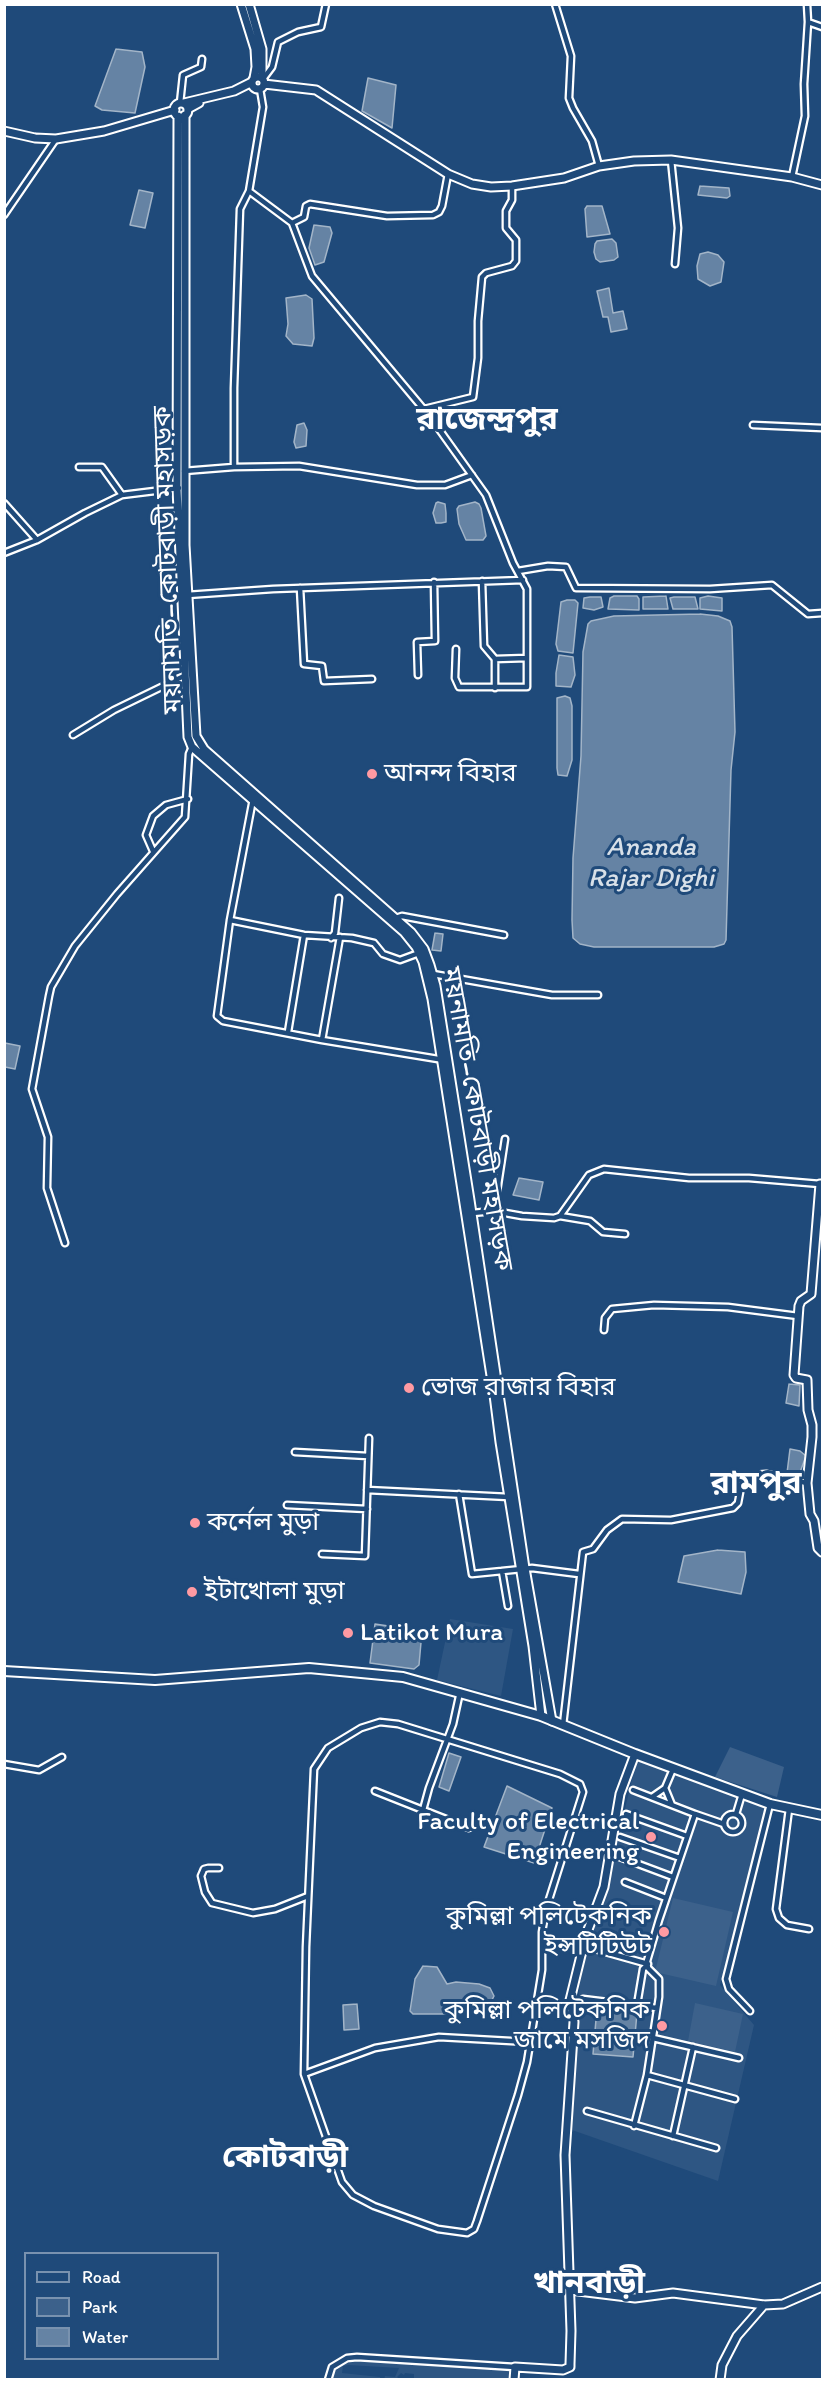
<!DOCTYPE html>
<html>
<head>
<meta charset="utf-8">
<style>
  body { margin:0 }
  #map { position:relative; width:827px; height:2384px; overflow:hidden; background:#1f4a7a; font-family:Itim,sans-serif }
  canvas { display:block }
  .frame { position:absolute; inset:0; border:6px solid #fff; pointer-events:none }
  .legend { position:absolute; left:24px; top:2252px; width:195px; height:108px; box-sizing:border-box; background:#1f4a7a; border:2px solid #7992af; margin:0; padding:8px 10px; list-style:none; font-size:18px; color:#fff }
  .legend li { display:flex; align-items:center; gap:12px; height:30px }
  .legend b { width:30px; border:2px solid #7992af }
</style>
</head>
<body>
<div id="map">
<canvas width="827" height="2384"></canvas>
<div class="frame"></div>
<ul class="legend">
<li><b style="height:8px;background:#1f4a7a"></b>Road</li>
<li><b style="height:16px;background:#3c618b"></b>Park</li>
<li><b style="height:16px;background:#6583a4"></b>Water</li>
</ul>
</div>
<script>
const ctx = document.querySelector('canvas').getContext('2d');
ctx.lineJoin = 'round';
function paint(path, color) {
  ctx.fillStyle = color;
  ctx.fill(path, 'evenodd');
}
function poly(rows) {
  const path = new Path2D();
  for (const r of rows) {
    if (r.length === 3) {
      path.moveTo(r[0] + r[2], r[1]);
      path.arc(r[0], r[1], r[2], 0, 2 * Math.PI);
      continue;
    }
    path.moveTo(r[0], r[1]);
    for (let i = 2; i < r.length; i += 2) path.lineTo(r[i], r[i + 1]);
  }
  return path;
}
function trace(path, color, width, dash) {
  ctx.strokeStyle = color;
  ctx.lineWidth = width;
  ctx.lineCap = dash ? 'butt' : 'round';
  ctx.setLineDash(dash || []);
  ctx.stroke(path);
}
function drawText(font, color, halo, rows, align = 'center') {
  ctx.font = font + ' Itim,"Noto Sans Bengali",sans-serif';
  ctx.lineWidth = 6;
  ctx.setLineDash([]);
  ctx.textBaseline = 'middle';
  ctx.strokeStyle = halo;
  ctx.fillStyle = color;
  for (const [text, x, y, turn = 0] of rows) {
    ctx.save();
    ctx.translate(x, y);
    ctx.rotate((+turn || 0) * Math.PI / 180);
    ctx.textAlign = isNaN(turn) ? turn : align;
    if (halo) ctx.strokeText(text, 0, 0);
    ctx.fillText(text, 0, 0);
    ctx.restore();
  }
}
const built = poly([
  [450,1619,513,1629,501,1696,437,1680],
  [637,1758,768,1806,720,1985,754,2025,718,2181,572,2130,580,1978,607,1885],
  [362,2361,512,2368,512,2379,414,2379,414,2374,405,2373,404,2375,401,2373,397,2377,400,2379,384,2380,385,2376,395,2377,399,2368,348,2365,343,2366,342,2373,380,2377,380,2379,333,2380,333,2373,340,2367,346,2363]
]);
const green = poly([
  [730,1747,784,1767,777,1797,715,1777],
  [673,1898,733,1912,716,1986,655,1972],
  [695,2003,743,2014,735,2052,688,2041]
]);
const water = poly([
  [116,49,142,52,145,67,135,113,102,110,95,106,116,49],
  [368,78,396,85,392,128,362,111,368,78],
  [700,186,729,188,730,196,727,198,698,195,700,186],
  [139,190,153,193,145,228,130,225,139,190],
  [587,206,602,206,610,234,587,237,585,209,587,206],
  [314,225,330,227,332,233,324,262,315,265,309,248,314,225],
  [612,239,616,243,618,257,614,260,600,262,596,259,594,252,595,244,597,241,612,239],
  [708,252,718,255,724,262,721,282,710,286,698,279,697,266,700,254,708,252],
  [609,288,613,313,623,311,627,329,611,332,608,317,603,317,597,291,609,288],
  [306,295,312,299,314,338,312,346,293,344,286,336,288,324,286,298,306,295],
  [304,423,307,430,306,446,296,448,294,442,297,425,304,423],
  [438,502,445,504,446,513,446,522,441,523,436,523,433,513,436,503,438,502],
  [475,502,479,504,481,508,486,536,483,540,466,540,459,524,457,509,459,506,475,502],
  [614,596,637,596,639,599,639,610,608,609,610,598,614,596],
  [666,596,668,609,643,609,643,597,666,596],
  [708,596,722,598,722,611,700,609,700,598,708,596],
  [590,597,601,597,603,607,594,610,583,608,584,598,590,597],
  [674,597,695,597,698,609,673,609,670,598,674,597],
  [567,600,575,600,578,603,573,653,558,651,556,644,561,602,567,600],
  [700,614,718,616,730,621,732,627,735,732,731,770,726,940,724,944,714,947,594,947,580,944,573,938,572,920,573,858,581,756,583,652,588,624,591,621,614,616,700,614],
  [559,655,573,657,575,675,571,687,556,686,556,673,559,655],
  [565,696,570,698,572,706,572,760,567,776,558,775,557,768,557,698,565,696],
  [435,933,443,934,441,951,432,950,435,933],
  [5,1043,20,1046,15,1069,5,1067,5,1043],
  [519,1178,543,1182,539,1200,513,1195,519,1178],
  [789,1384,800,1385,799,1406,786,1403,789,1384],
  [790,1449,800,1451,806,1456,799,1475,794,1476,787,1473,790,1449],
  [718,1550,745,1552,746,1572,741,1594,678,1582,684,1556,718,1550],
  [375,1624,422,1631,419,1665,414,1669,370,1663,375,1624],
  [449,1753,461,1757,449,1791,439,1787,449,1753],
  [507,1786,552,1808,534,1863,484,1847,507,1786],
  [423,1966,437,1967,447,1984,456,1982,479,1984,490,1988,494,1996,487,2010,467,2014,413,2014,410,2011,415,1979,423,1966],
  [357,2004,359,2029,344,2030,343,2005,357,2004],
  [597,2008,637,2013,633,2057,593,2054,597,2008]
]);
const street = poly([
  [555,4,571,56,569,98,573,108,592,141,599,166],
  [808,22,822,27],
  [263,79,272,67,278,42,298,32,321,27,326,4],
  [260,89,263,107,249,191,292,223,312,276,431,418,486,495,513,563,527,589,527,687,459,687,455,678,456,649],
  [180,103,183,75,201,67,202,59],
  [671,160,678,228,675,264],
  [792,177,805,116,804,84,808,22,807,4],
  [4,215,56,139],
  [292,223,304,217,306,206,310,204,387,216,433,215,439,212,442,206,448,174],
  [424,409,473,397,478,358,478,321,482,277,486,273,512,266,516,261,516,240,506,228,506,211,512,200,512,186],
  [753,425,822,428],
  [79,467,102,467,122,495],
  [234,467,299,466,417,485,445,485,472,475],
  [184,471,234,467,234,388,240,209,249,191],
  [4,503,37,540],
  [4,553,37,540,85,513,122,495,179,488],
  [518,571,548,566,566,567,576,588,710,589,772,585,808,614,822,613],
  [482,581,484,646,495,659],
  [300,588,304,664,322,666,324,681,372,679],
  [187,595,273,589,523,580],
  [418,675,417,642,435,641,434,582],
  [495,688,495,659,527,658],
  [73,735,114,710,186,675],
  [253,799,230,920,217,1016,223,1021,322,1040,444,1060],
  [153,851,146,835,153,816,166,805,188,799],
  [393,919,402,916,504,935],
  [230,920,304,935,352,938,374,943,383,954,400,960,419,953],
  [331,938,335,933,339,898],
  [433,974,552,995,598,995],
  [288,1032,304,935],
  [322,1040,340,937],
  [494,1211,505,1139],
  [472,1213,494,1211,522,1216,554,1218,560,1216,589,1175,604,1169,689,1178,749,1178,820,1184],
  [560,1216,590,1221,603,1232,625,1234],
  [65,1243,47,1188,48,1137,32,1089,49,996,51,987,75,946,117,894,185,817,189,754,192,747],
  [604,1330,605,1318,612,1309,654,1305,728,1307,798,1316],
  [295,1452,368,1456],
  [367,1490,509,1497],
  [459,1494,472,1574,532,1568,579,1574],
  [287,1505,367,1509],
  [322,1554,365,1556,369,1438],
  [502,1571,508,1606],
  [380,1722,398,1724,560,1774,580,1784,583,1792,546,1909,542,1932,542,1970,527,2062,518,2095,477,2221,474,2229,467,2233,438,2229,374,2206,353,2195,342,2182,304,2074,306,1947,314,1769,328,1748,361,1728,380,1722],
  [563,1725,583,1552,593,1549,607,1530,622,1519,671,1520,733,1508,738,1503,741,1487,753,1475,766,1474,807,1483],
  [4,1764,39,1770,62,1757],
  [665,1788,672,1805],
  [633,1790,695,1814],
  [375,1791,423,1810,429,1788,453,1724,460,1692],
  [652,1797,665,1788,673,1769],
  [789,1809,776,1909,779,1918,787,1925,809,1929],
  [423,1810,469,1828],
  [733,1823,9],
  [626,1814,687,1836],
  [736,1814,742,1794],
  [620,1837,680,1858],
  [617,1856,673,1877],
  [219,1868,208,1868,204,1869,201,1876,205,1892,212,1903,253,1913,275,1909,308,1896],
  [625,1882,666,1898],
  [591,1948,648,1964,643,1969,637,2005],
  [583,1999,657,2008],
  [750,2011,729,1989,726,1979,770,1804],
  [653,2038,739,2058],
  [304,2074,375,2048,439,2037,529,2042],
  [647,2075,735,2099],
  [587,2111,716,2148],
  [634,2126,647,2075,659,1997,659,1979,648,1968,647,1961,659,1920,695,1814,724,1824],
  [673,2136,693,2047],
  [328,2380,332,2367,347,2358,357,2357,515,2367]
]);
const secondary = poly([
  [241,4,255,49,256,67,254,78],
  [249,4,262,49,262,78],
  [258,83,6],
  [264,84,316,90,448,174,472,184,491,187,512,186,564,178,599,166,634,161,671,160,792,177,822,185],
  [184,103,234,91,252,82],
  [181,110,7],
  [188,109,199,103],
  [185,115,185,545,196,736,204,749,411,932,424,949,430,965,436,986,470,1200,525,1568,552,1721],
  [178,116,177,488,188,737,192,747,404,932,416,947,423,962,432,999,494,1395,500,1442,533,1646,541,1716],
  [4,131,35,138,56,139,104,131,175,110],
  [822,1184,820,1184,811,1294,801,1301,799,1306,794,1375,796,1378,807,1380,808,1410,812,1425,812,1437,807,1483,810,1514,814,1521,818,1548,822,1552],
  [570,2290,635,2298,673,2293,764,2305,783,2304,822,2287],
  [514,2380,515,2367,563,2370,570,2367,570,2364,571,2331,565,2155,574,2022,570,2000,586,1935,604,1887,620,1794,635,1754],
  [720,2380,722,2365,737,2336,764,2305]
]);
const primary = poly([
  [4,1671,155,1680,309,1668,403,1677,541,1716,635,1754,770,1804,822,1815]
]);
const markers = [
  [372,774,6,"#ff9aa2"],
  [409,1388,6,"#ff9aa2"],
  [195,1523,6,"#ff9aa2"],
  [192,1592,6,"#ff9aa2"],
  [348,1633,6,"#ff9aa2"],
  [651,1837,6,"#ff9aa2"],
  [664,1932,6,"#ff9aa2"],
  [662,2026,6,"#ff9aa2"]
];
const streetNames = [
  ["ময়নামতি–কোটবাড়ী মহাসড়ক",169,560,-92],
  ["ময়নামতি–কোটবাড়ী মহাসড়ক",476,1119,80]
];
const poiNames = [
  ["আনন্দ বিহার",384,774],
  ["ভোজ রাজার বিহার",421,1388],
  ["কর্নেল মুড়া",207,1523],
  ["ইটাখোলা মুড়া",204,1592],
  ["Latikot Mura",360,1633],
  ["Faculty of Electrical",639,1822,"right"],
  ["Engineering",639,1852,"right"],
  ["কুমিল্লা পলিটেকনিক",652,1917,"right"],
  ["ইন্সটিটিউট",652,1947,"right"],
  ["কুমিল্লা পলিটেকনিক",650,2011,"right"],
  ["জামে মসজিদ",650,2041,"right"]
];
const waterNames = [
  ["Ananda",651,848],
  ["Rajar Dighi",651,879]
];
const districtNames = [
  ["রাজেন্দ্রপুর",487,421],
  ["রামপুর",756,1485],
  ["কোটবাড়ী",285,2159],
  ["খানবাড়ী",589,2285]
];
paint(built, '#2e5683');
paint(green, '#3c618b');
paint(water, '#6583a4');
trace(water, '#a3b5c8', 1.5);
trace(street, '#fff', 9);
trace(secondary, '#fff', 11);
trace(primary, '#fff', 12);
trace(street, '#1f4a7a', 4.5);
trace(secondary, '#1f4a7a', 7);
trace(primary, '#1f4a7a', 8);
for (const [x, y, r, color] of markers) {
  const dot = new Path2D();
  dot.arc(x, y, r, 0, 2 * Math.PI);
  ctx.fillStyle = color;
  ctx.fill(dot);
  trace(dot, '#1f4a7a', 2);
}
drawText('26px', '#fff', '#1f4a7a', streetNames);
drawText('26px', '#fff', '#1f4a7a', poiNames, 'left');
drawText('italic 27px', '#d8e0e8', '#1f4a7a', waterNames);
drawText('bold 32px', '#fff', '#1f4a7a', districtNames);
</script>
</body>
</html>
